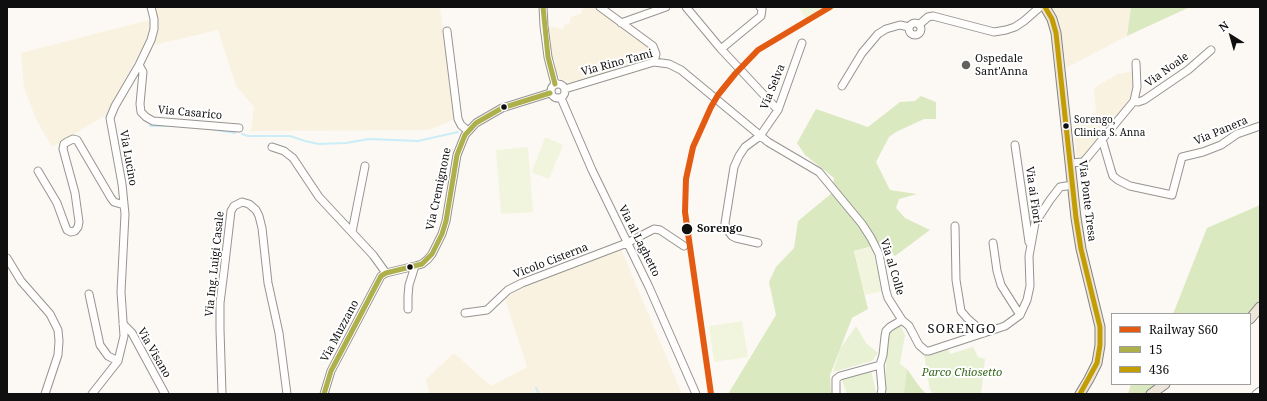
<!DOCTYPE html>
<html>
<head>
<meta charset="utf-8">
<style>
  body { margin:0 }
  #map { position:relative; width:1267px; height:401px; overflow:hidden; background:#fcf9f4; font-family:"Noto Serif",serif }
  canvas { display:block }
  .frame { position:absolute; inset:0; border:8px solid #0f0f0f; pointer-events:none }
  .legend { position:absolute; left:1111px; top:313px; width:140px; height:72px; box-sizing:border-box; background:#fff; border:1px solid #9f9f9f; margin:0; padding:5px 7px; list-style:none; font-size:12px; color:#0f0f0f }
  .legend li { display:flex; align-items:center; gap:8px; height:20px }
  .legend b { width:20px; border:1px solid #9f9f9f }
  .north { position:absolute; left:1211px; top:16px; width:40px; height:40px; -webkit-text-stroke:3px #fff; paint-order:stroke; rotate:323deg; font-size:11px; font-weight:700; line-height:16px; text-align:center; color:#0f0f0f }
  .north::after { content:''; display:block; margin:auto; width:14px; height:18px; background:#0f0f0f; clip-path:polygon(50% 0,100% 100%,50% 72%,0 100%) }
</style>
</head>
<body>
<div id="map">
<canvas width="1267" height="401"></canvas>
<div class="frame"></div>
<ul class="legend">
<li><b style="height:5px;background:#e35a13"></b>Railway S60</li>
<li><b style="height:5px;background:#adb04b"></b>15</li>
<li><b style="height:5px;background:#c39d04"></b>436</li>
</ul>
<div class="north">N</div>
</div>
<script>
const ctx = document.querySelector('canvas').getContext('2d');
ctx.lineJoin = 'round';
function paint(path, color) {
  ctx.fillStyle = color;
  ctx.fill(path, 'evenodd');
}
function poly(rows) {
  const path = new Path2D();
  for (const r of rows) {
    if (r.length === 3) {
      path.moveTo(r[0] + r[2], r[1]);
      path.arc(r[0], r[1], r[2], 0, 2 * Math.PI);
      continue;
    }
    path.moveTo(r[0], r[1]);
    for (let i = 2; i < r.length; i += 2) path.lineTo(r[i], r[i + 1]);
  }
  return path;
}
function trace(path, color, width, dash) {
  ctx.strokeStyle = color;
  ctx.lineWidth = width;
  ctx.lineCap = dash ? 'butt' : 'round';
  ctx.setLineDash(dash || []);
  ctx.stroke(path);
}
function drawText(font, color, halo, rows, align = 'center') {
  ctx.font = font + ' "Noto Serif",serif';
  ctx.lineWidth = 4;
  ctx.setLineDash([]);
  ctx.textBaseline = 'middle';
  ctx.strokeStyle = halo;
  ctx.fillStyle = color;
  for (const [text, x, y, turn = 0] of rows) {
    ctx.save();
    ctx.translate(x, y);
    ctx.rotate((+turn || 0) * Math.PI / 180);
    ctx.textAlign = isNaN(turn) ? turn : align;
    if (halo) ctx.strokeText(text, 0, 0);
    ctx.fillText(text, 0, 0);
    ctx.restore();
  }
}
const farmland = poly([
  [160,7,440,7,455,119,429,130,251,131,254,107,236,86,218,30,154,45,158,22,154,9],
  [584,7,594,7,598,9,651,48,653,53,649,59,605,74,571,83,560,78,556,73,555,59,551,59,547,26,563,29,565,24,569,24,571,17,581,14],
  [1051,7,1131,7,1127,36,1066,68,1061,29,1058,18],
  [149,20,150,33,106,115,52,147,36,119,24,88,21,53],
  [1133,71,1133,97,1082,160,1079,159,1077,157,1073,127,1096,112,1094,90,1097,86,1118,74],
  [621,249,682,394,429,394,426,379,454,353,491,386,527,367,505,299,521,287]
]);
const green = poly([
  [856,326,866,343,878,353,872,361,833,372,840,349],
  [901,326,905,335,900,364,907,369,905,393,904,394,884,394,888,336,892,329],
  [973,347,978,357,985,359,981,394,934,394,930,390,924,355,948,348,950,354],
  [871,370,876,392,875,394,847,394,841,378]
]);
const forest = poly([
  [1131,7,1190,7,1127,36],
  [921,96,936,102,936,119,924,119,896,132,889,137,876,162,890,190,917,194,899,199,896,208,905,218,930,230,895,256,884,243,854,251,868,309,852,318,830,375,831,394,728,394,776,315,769,282,776,267,794,248,798,221,832,193,834,178,805,155,797,143,816,109,868,127,900,102,915,101],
  [1260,205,1260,307,1250,314,1173,314,1207,228],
  [907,369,919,386,926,394,904,394],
  [1131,384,1165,384,1151,394,1128,394]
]);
const pitch = poly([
  [799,7,834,7,835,9,807,23],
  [545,138,547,138,563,145,549,179,533,173,532,171],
  [528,147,533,212,501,214,496,150],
  [872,247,883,291,865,295,854,251],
  [742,321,748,357,714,362,709,326]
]);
const stream = poly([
  [150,126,172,126],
  [203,128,235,133],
  [242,134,248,136,290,136,305,141,319,144,346,143,369,139,418,141,458,132],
  [536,388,539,394]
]);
const minor = poly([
  [543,7,544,26,548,57,555,84],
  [600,7,653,46,656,54,654,62],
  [686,7,721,49,778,110],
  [915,29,6],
  [621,23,666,7],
  [920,24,928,17,933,16,994,32,1006,30,1015,27,1024,21,1040,7],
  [447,31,458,119,461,125,468,131],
  [721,49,761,16,762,9,760,7],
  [1136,63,1137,87,1134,101,1138,102,1144,100,1188,70,1211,50],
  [139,65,143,72,140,104,141,112,146,117,153,121,239,128],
  [558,91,7],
  [842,86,862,53,878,34,886,29,900,25,909,27],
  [565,89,654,62,669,64,681,70,768,142,819,172,862,224,871,238,879,254,886,291,888,298,902,320,909,326,919,345,926,351,929,351,1005,326,1020,315,1027,300,1030,286,1029,256,1035,223,1050,200,1060,187,1073,185],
  [561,98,592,170,649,287,696,394],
  [1102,139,1111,170,1113,176,1118,180,1130,186,1172,195,1182,157,1203,152,1221,145,1237,134,1260,126],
  [1015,145,1029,242],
  [272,147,284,151,293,158,319,197,373,255,386,273],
  [1071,163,1083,162,1086,159,1134,101],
  [38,171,57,203,65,225,67,230,71,232,75,231,78,227,79,222,75,193,63,149,64,144,67,142,73,139,77,140,111,198,114,202,124,205],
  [955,226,956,280,961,311,967,318,984,333],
  [352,232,365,166],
  [758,243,736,238,732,236,726,228,725,223,734,167,739,156,745,147,760,136,778,110,802,43],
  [993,243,997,271,1001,285,1020,315],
  [7,258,21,281,50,314,58,330,59,341,58,355,45,394],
  [89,294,100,345,108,356,118,361],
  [408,309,408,296,409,285,415,266],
  [465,313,487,310,508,290,522,283,627,243,654,229,660,230,684,246],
  [123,324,132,333,165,394],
  [92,394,118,361,124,336,121,292,125,214,122,184,110,118,115,106,139,65,151,40,154,29,154,19,151,7],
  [222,394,220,329,220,303,224,271,231,211,234,206,242,202,249,204,256,210,259,216,262,228,268,283,279,333,287,394],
  [324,394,331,371,381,276,386,273,415,266,422,264,428,259,432,254,442,234,446,221,457,155,465,135,476,123,502,108,550,93],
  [836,394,836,379,840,376,880,365],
  [881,394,882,389,880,365,883,355,885,336,886,331,890,327,902,320],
  [1256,394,1260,391]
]);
const major = poly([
  [1045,7,1052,19,1056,33,1076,218,1081,249,1100,327,1100,345,1097,363,1089,379,1080,394],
  [1250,319,1260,307],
  [1151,394,1165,384]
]);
const bus1 = poly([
  [543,7,548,57,555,84],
  [324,394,331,371,381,276,386,273,422,264,432,254,442,234,446,221,457,155,465,135,476,123,502,108,550,93]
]);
const bus2 = poly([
  [1045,7,1052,19,1056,33,1076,218,1081,249,1100,327,1100,345,1097,363,1080,394]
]);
const rail1 = poly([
  [711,394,685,212,686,179,693,147,711,107,718,95,735,74,758,50,830,7]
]);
const markers = [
  [966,65,5,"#62615f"],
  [504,107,3.5,"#0f0f0f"],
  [1066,126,3.5,"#0f0f0f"],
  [687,229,6,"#0f0f0f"],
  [410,267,3.5,"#0f0f0f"]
];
const busNames = [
  ["Sorengo,",1074,120],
  ["Clinica S. Anna",1074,133]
];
const poiNames = [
  ["Ospedale",975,59],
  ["Sant'Anna",975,72]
];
const streetNames = [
  ["Via Rino Tami",617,63,-15],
  ["Via Noale",1167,70,-36],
  ["Via Selva",773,87,-68],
  ["Via Casarico",190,113,5],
  ["Via Panera",1221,131,-23],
  ["Via Lucino",128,158,80],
  ["Via Cremignone",439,189,-78],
  ["Via ai Fiori",1033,195,82],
  ["Via Ponte Tresa",1087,201,83],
  ["Via al Laghetto",639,241,63],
  ["Vicolo Cisterna",551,261,-21],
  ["Via Ing. Luigi Casale",215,264,-84],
  ["Via al Colle",892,267,73],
  ["Via Muzzano",340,331,-62],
  ["Via Visano",154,353,60]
];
const stopNames = [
  ["Sorengo",697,229]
];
const parkNames = [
  ["Parco Chiosetto",962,373]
];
const quarterNames = [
  ["SORENGO",962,329]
];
paint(farmland, '#f9f2e0');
paint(green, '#e9f1d4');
paint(forest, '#dbe9c1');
paint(pitch, '#f2f5dd');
trace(stream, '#caedf7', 2);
trace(minor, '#969492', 9);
trace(major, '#83827f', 11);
trace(minor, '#fffefd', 7);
trace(major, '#ede5d9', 9);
trace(bus1, '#adb04b', 5);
trace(bus2, '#c39d04', 5);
trace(rail1, '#e35a13', 6);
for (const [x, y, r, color] of markers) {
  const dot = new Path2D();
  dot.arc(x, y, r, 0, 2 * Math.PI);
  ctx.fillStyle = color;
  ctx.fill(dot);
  trace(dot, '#fff', 1.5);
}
drawText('10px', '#0f0f0f', '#fff', busNames, 'left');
drawText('11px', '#0f0f0f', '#fff', poiNames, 'left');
drawText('11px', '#0f0f0f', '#fff', streetNames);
drawText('bold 11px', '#0f0f0f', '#fff', stopNames, 'left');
drawText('italic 11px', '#38691d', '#fff', parkNames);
ctx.letterSpacing = '1px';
drawText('13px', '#0f0f0f', '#fff', quarterNames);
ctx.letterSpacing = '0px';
</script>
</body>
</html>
